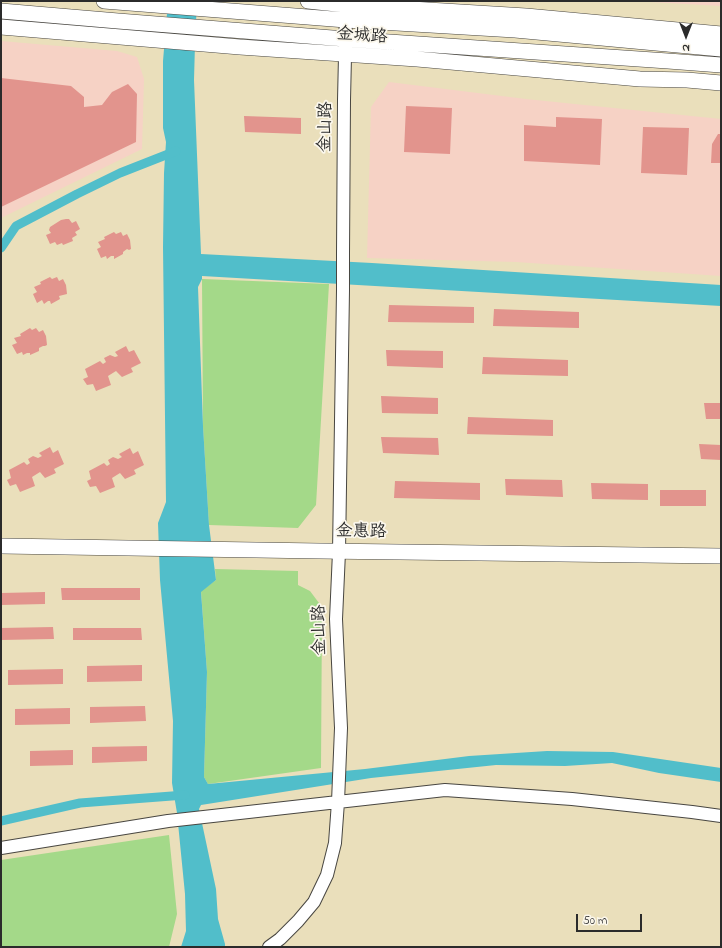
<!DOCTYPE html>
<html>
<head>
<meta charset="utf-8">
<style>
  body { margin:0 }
  #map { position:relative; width:722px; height:948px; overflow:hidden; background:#eadfbb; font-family:"Indie Flower",sans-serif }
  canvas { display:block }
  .frame { position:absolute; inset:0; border:2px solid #2b2b2b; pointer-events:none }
  .north { position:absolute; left:666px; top:16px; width:40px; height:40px; -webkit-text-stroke:3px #fbf7ec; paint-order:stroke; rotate:180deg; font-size:11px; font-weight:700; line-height:16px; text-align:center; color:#2b2b2b }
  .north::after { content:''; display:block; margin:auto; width:14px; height:18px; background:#2b2b2b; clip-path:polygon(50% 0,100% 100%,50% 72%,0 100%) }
  .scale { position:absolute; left:576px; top:914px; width:66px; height:18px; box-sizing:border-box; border:2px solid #2b2b2b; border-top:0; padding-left:5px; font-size:12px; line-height:14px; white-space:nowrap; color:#2b2b2b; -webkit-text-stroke:3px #fbf7ec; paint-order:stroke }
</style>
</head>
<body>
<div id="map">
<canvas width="722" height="948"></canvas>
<div class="frame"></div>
<div class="north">N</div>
<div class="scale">50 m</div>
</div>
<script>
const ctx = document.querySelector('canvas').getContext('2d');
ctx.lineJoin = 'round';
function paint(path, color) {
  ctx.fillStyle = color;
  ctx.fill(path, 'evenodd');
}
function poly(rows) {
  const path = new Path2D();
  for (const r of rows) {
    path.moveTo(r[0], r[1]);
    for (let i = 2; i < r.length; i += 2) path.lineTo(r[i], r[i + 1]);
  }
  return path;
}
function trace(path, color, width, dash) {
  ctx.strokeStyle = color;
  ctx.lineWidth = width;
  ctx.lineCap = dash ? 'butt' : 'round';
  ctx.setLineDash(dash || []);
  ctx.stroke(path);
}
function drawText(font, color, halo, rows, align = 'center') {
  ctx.font = font + ' "Indie Flower","LXGW WenKai TC",sans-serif';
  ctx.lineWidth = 3.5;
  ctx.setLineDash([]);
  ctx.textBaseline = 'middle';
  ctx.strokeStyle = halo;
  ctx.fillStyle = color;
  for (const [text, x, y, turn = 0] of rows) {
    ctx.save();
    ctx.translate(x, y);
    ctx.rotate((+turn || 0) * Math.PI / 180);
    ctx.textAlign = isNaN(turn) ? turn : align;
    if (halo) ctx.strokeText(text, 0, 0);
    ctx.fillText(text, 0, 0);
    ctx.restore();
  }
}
const built = poly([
  [633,1,721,1,721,6],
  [1,41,117,51,137,57,144,79,142,149,1,218],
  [389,82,526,99,721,119,721,276,516,262,367,258,371,107]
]);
const green = poly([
  [202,279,329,284,316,505,298,528,209,525,203,426],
  [215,569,298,571,298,585,310,591,322,607,321,768,208,784,204,777,207,672,201,591,216,580],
  [169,835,177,914,169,947,1,947,1,860]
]);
const water = poly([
  [168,1,197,1,195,44,194,80,201,254,372,263,721,285,721,306,202,276,202,279,198,287,203,426,209,525,216,580,201,592,207,672,204,777,208,784,365,769,469,756,547,751,613,752,721,768,721,782,659,773,612,763,565,766,496,765,371,778,201,805,199,809,216,889,218,919,225,944,225,947,181,947,186,931,185,894,177,813,172,783,173,721,160,580,158,523,166,502,163,247,164,173,166,142,163,128,163,61]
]);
const canal = poly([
  [1,248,16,226,77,194,120,173,176,151],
  [1,821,80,803,185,795]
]);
const building = poly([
  [1,78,71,86,84,97,84,107,102,105,112,92,128,84,137,94,136,142,1,207],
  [406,106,452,108,450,154,404,152],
  [244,116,301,118,301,134,245,132],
  [556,117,602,119,600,165,524,161,524,125,556,127],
  [643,127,689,128,687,175,641,173],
  [718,134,721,134,721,163,711,163,712,144],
  [66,219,69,219,72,223,76,221,80,229,75,232,77,235,72,238,73,241,63,245,62,243,57,245,55,242,50,244,46,235,51,233,49,230,50,227,61,220],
  [114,232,116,234,121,232,123,236,127,234,130,240,131,249,129,250,127,249,123,252,123,254,114,259,114,256,111,256,107,259,106,256,101,258,97,249,101,247,98,242,105,239,104,237],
  [50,277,52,279,57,277,59,281,63,279,66,285,67,294,59,296,60,299,51,304,50,301,48,301,44,304,42,300,37,303,33,294,37,292,34,287,41,284,40,282],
  [389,305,474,307,474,323,388,322],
  [494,309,579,312,579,328,493,326],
  [30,328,32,330,36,328,39,332,43,330,46,336,47,345,45,346,43,346,39,348,39,351,30,355,30,353,27,353,23,355,22,352,17,354,12,345,17,343,14,338,21,336,20,334],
  [126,346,129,352,134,350,141,363,131,368,133,372,122,377,116,371,108,376,111,385,96,391,93,384,87,385,83,379,88,377,85,369,100,361,103,364,106,362,104,358,110,355,115,357,118,356,115,352],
  [386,350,443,351,443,368,387,366],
  [483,357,568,360,568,376,482,374],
  [381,396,438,398,438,414,382,413],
  [704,403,721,403,721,419,706,419],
  [468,417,553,420,553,436,467,434],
  [381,437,438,438,439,455,383,453],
  [699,444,721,445,721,460,701,459],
  [50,447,53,453,58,450,64,464,54,469,56,473,45,478,40,472,32,477,35,486,20,492,16,484,10,486,7,480,11,478,9,470,24,462,27,465,30,463,28,459,33,456,38,458,42,456,39,453],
  [130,448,133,454,138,451,144,465,134,470,136,474,125,479,120,473,112,478,115,487,100,493,96,486,90,487,87,481,91,479,89,471,104,463,107,466,110,464,108,460,113,457,118,459,122,457,119,454],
  [505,479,562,480,563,497,506,495],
  [395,481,480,483,480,500,394,498],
  [591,483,648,484,648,500,592,499],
  [660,490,706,490,706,506,660,506],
  [61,588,140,588,140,600,62,600],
  [45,592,45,604,1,605,1,593],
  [53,627,54,639,1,640,1,628],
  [73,628,141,628,142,640,73,640],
  [142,665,142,681,87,682,87,666],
  [63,669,63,684,8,685,8,670],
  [145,706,146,721,90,723,90,707],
  [70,708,70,724,15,725,15,709],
  [147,746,147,761,92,763,92,747],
  [73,750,73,765,30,766,30,751]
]);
const minor = poly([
  [1,848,168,821,445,790,572,799,692,812,721,816],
  [269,947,280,939,298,921,314,902,327,875,335,843,338,802,341,728,336,619,339,552,343,290,343,253,344,100,346,12]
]);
const major = poly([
  [104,1,346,20,515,30,721,49],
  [308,1,346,5,526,16,721,34],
  [1,11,118,21,345,39,668,61,721,65],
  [1,27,240,47,417,59,640,79,687,80,721,83],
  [1,546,320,551,721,556]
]);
const streetNames = [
  ["金城路",362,37,4],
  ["金山路",327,127,-89],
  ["金惠路",361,533,1],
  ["金山路",321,630,-91]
];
paint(built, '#f6d2c5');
paint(green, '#a4d989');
paint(water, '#51beca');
trace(canal, '#51beca', 9);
paint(building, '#e2948d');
trace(minor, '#484641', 14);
trace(major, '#484641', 16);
trace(minor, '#fff', 12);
trace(major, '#fff', 15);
drawText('17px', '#2b2b2b', '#fbf7ec', streetNames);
</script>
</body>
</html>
